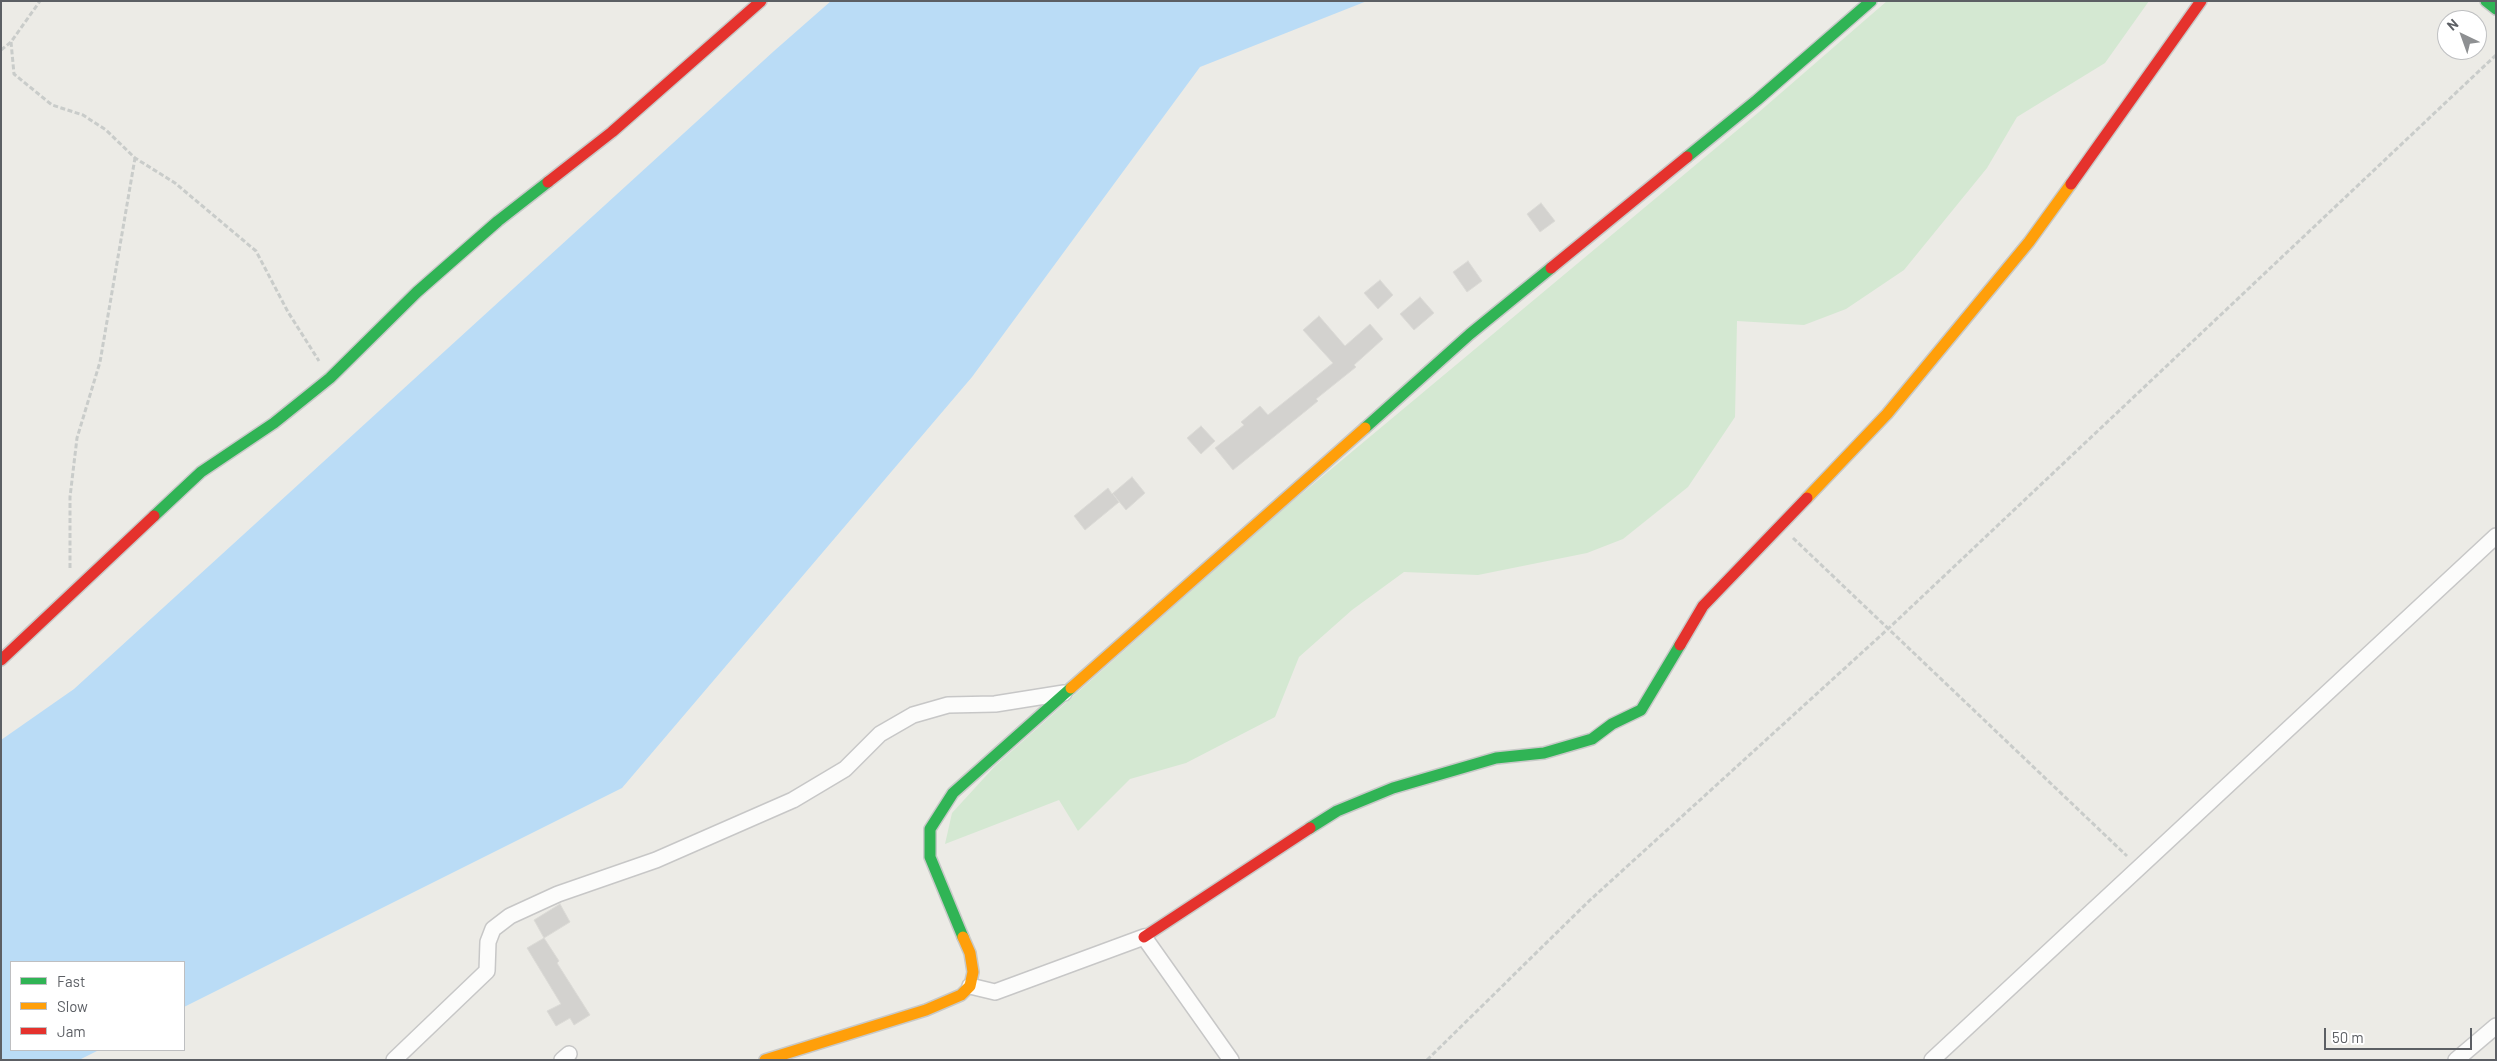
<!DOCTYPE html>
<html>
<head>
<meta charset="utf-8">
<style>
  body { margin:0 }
  #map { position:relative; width:2497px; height:1061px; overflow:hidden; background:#ecebe6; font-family:Barlow,sans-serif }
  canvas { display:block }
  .frame { position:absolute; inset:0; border:2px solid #5c5f64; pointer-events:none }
  .legend { position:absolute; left:10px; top:961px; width:175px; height:90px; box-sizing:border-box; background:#fff; border:1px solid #bebfc1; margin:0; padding:6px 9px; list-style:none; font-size:15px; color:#5c5f64 }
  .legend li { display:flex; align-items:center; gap:10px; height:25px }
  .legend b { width:25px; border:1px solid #bebfc1 }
  .north { position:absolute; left:2437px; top:10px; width:50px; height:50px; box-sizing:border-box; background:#fff; border:1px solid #bebfc1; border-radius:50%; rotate:318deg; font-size:14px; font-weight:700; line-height:20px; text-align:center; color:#5c5f64 }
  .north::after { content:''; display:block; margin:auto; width:18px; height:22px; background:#8e9092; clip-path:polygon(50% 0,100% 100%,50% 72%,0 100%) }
  .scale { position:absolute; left:2324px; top:1028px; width:148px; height:22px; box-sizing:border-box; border:2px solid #5c5f64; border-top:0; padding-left:6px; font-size:15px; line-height:18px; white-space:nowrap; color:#5c5f64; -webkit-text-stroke:4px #fff; paint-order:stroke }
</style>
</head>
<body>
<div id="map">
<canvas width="2497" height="1061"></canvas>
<div class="frame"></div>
<ul class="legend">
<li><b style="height:6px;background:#30b455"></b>Fast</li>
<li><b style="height:6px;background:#ff9f0a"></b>Slow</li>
<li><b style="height:6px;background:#e5322d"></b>Jam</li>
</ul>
<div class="north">N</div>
<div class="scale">50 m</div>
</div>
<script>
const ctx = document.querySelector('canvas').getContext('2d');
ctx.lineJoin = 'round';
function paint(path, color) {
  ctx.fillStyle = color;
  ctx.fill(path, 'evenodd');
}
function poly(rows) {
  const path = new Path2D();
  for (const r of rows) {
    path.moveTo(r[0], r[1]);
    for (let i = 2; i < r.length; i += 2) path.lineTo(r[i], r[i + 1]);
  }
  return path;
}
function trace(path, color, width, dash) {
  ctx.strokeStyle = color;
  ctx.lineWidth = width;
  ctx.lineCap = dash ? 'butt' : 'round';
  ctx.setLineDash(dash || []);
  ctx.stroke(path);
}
const green = poly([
  [1887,1,2149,1,2105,63,2017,117,1987,168,1904,270,1846,309,1804,325,1737,321,1735,417,1688,487,1623,539,1587,553,1478,575,1404,572,1352,610,1299,657,1275,717,1186,763,1130,779,1078,831,1059,800,945,844,952,813,995,766,1275,516,1759,112]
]);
const water = poly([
  [831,1,1367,1,1200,67,972,377,622,788,184,1007,184,962,11,962,11,1050,99,1050,79,1060,1,1060,1,740,74,689,774,51]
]);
const building = poly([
  [1541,203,1555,221,1540,232,1527,214,1541,203],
  [1468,261,1482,281,1467,292,1453,272,1468,261],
  [1380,280,1393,295,1378,309,1364,293,1380,280],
  [1420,297,1434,313,1414,330,1400,314,1420,297],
  [1319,316,1345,346,1370,324,1383,339,1354,365,1356,367,1316,399,1318,401,1233,470,1215,448,1244,425,1241,422,1260,406,1268,415,1333,363,1303,330,1319,316],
  [1201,426,1215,441,1201,454,1187,438,1201,426],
  [1132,477,1145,493,1126,510,1113,494,1119,502,1085,530,1074,516,1108,488,1112,494,1132,477],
  [560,904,570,922,544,938,534,920,560,904],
  [544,938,559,961,557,963,590,1015,574,1025,570,1018,556,1026,547,1011,561,1004,527,948,544,938]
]);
const path = poly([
  [11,42,14,74,52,105,83,115,106,130,135,158,175,183,256,251,288,312,319,361],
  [1,50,11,42,40,1],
  [1793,538,2127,856],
  [70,568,70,497,77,438,100,362,135,158],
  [1427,1060,1589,901,1889,628,2496,55]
]);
const street = poly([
  [970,986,995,992,1144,937,1231,1060],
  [394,1060,487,971,488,942,493,929,510,916,558,894,656,860,793,800,845,769,880,734,913,715,948,705,995,704,1064,693],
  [562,1060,569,1054],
  [1932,1060,2496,536],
  [2456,1060,2496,1026]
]);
const fast = poly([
  [2486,1,2496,9],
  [1687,157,1757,100,1871,1],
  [1365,428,1470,334,1551,268],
  [154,516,201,472,274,423,330,378,417,292,498,221,548,182],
  [1310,828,1337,811,1393,788,1496,758,1544,753,1592,739,1612,724,1641,710,1680,645],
  [963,937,930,857,930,829,953,793,1071,688]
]);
const slow = poly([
  [1807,498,1887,414,2029,242,2071,184],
  [1071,688,1365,428],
  [765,1060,926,1010,961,995,970,986,973,972,970,953,963,937]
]);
const jam = poly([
  [548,182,612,132,761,1],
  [2071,184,2201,1],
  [1551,268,1687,157],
  [1680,645,1703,606,1807,498],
  [1,660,154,516],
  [1144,937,1310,828]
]);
paint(green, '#d4e8d2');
paint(water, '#badcf6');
paint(building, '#d3d2cf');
trace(building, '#dbdad6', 1);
trace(street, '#c7c7c7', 18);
trace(fast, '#c8c9c8', 14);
trace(slow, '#c8c9c8', 14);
trace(jam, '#c8c9c8', 14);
trace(path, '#c9ccca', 3, [5, 2.5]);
trace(street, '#fcfcfb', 15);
trace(fast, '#30b455', 11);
trace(slow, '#ff9f0a', 11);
trace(jam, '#e5322d', 11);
</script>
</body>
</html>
